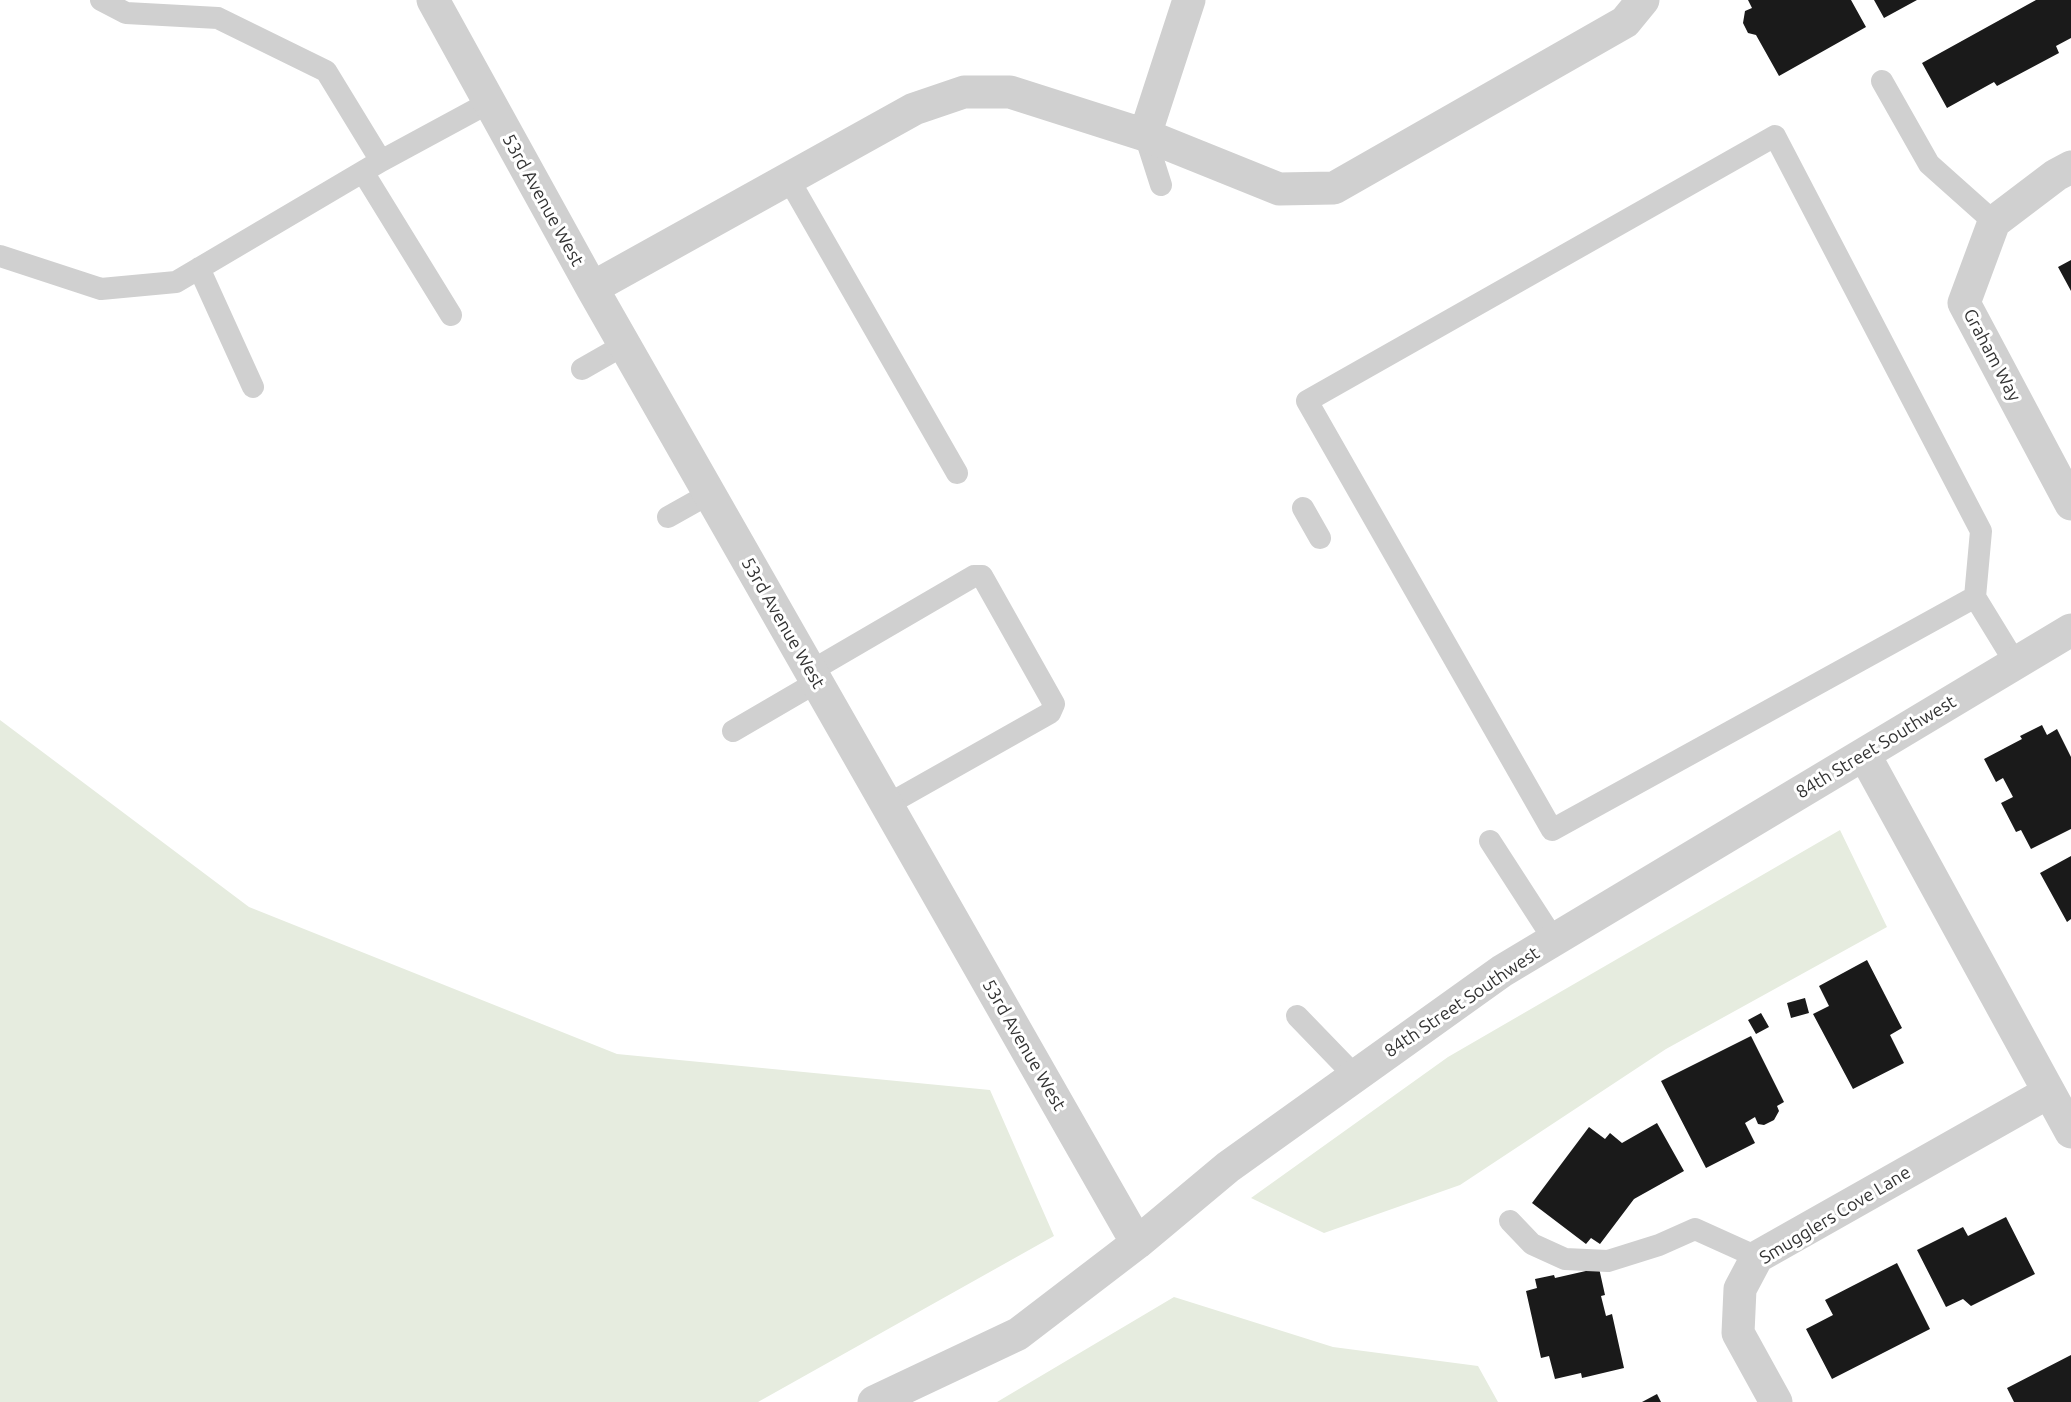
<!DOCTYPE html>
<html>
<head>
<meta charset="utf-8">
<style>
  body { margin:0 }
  canvas { display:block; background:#fff }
</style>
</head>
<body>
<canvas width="2071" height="1402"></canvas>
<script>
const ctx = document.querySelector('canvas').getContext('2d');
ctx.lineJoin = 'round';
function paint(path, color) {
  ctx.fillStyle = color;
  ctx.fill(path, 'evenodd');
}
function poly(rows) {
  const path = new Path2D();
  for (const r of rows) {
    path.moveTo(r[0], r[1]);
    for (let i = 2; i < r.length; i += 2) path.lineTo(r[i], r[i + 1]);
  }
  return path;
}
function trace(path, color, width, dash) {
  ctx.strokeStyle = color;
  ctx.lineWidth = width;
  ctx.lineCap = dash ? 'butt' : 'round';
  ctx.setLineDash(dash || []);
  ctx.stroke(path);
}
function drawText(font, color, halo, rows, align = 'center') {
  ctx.font = font + ' Ubuntu,sans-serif';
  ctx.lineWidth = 6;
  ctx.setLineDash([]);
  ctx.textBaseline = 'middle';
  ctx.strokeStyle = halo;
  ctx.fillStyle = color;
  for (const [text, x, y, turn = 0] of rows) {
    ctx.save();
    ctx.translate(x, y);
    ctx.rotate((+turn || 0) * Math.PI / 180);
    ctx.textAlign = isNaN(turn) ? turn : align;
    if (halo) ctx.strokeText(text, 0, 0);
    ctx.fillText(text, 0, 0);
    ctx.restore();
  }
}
const green = poly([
  [0,720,249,907,617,1054,990,1090,1054,1236,758,1402,0,1402],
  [1840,830,1887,927,1666,1049,1460,1185,1324,1233,1251,1198,1448,1057],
  [1174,1297,1333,1347,1478,1366,1498,1402,997,1402]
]);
const building = poly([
  [1748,0,1851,0,1866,27,1779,76,1756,35,1748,33,1743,23,1745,11,1752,8],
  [1874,0,1917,0,1884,18],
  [2036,0,2071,0,2071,38,2056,46,2059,53,1997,86,1994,82,1947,108,1922,63],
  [2071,260,2071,291,2058,267],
  [2042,725,2047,735,2057,729,2071,757,2071,829,2031,849,2021,830,2016,832,2001,803,2013,797,2003,778,1996,782,1984,759,2022,739,2020,736],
  [2071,856,2071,919,2067,922,2040,873],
  [1867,960,1902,1028,1890,1035,1904,1063,1853,1089,1813,1014,1829,1006,1819,986],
  [1805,998,1809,1013,1791,1018,1787,1003],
  [1761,1013,1769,1027,1756,1034,1748,1020],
  [1751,1036,1784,1102,1777,1106,1779,1111,1774,1120,1764,1125,1758,1124,1755,1117,1745,1123,1755,1143,1706,1168,1661,1081],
  [1657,1123,1684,1171,1634,1199,1600,1244,1591,1238,1586,1244,1532,1203,1589,1127,1605,1139,1610,1133,1622,1143],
  [2006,1217,2035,1274,1971,1306,1963,1299,1946,1307,1917,1250,1963,1227,1968,1236],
  [1897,1263,1930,1329,1832,1379,1806,1329,1833,1315,1825,1300],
  [1599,1268,1605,1295,1601,1296,1606,1316,1612,1314,1624,1368,1582,1378,1581,1373,1555,1379,1549,1356,1541,1358,1526,1291,1537,1288,1535,1279,1554,1275,1555,1278],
  [2071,1355,2071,1402,2014,1402,2007,1388],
  [1657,1394,1661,1402,1642,1402]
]);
const service = poly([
  [101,0,126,13,218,18,326,71,381,161],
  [1882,81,1929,164,1994,222],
  [1145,135,1161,185],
  [363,172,451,315],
  [788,178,957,473],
  [0,256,101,289,176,282,381,161,490,102],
  [199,268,253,387],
  [582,369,624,345],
  [1303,508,1320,538],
  [668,517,709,494],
  [1975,597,1552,830,1307,401,1775,136,1981,531,1975,597,2016,664],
  [811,671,974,576,982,576,1054,704,1050,713,887,805],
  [733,731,817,682],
  [1490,841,1554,940],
  [1297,1016,1355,1076],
  [1510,1221,1532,1244,1565,1259,1608,1261,1659,1245,1695,1229,1757,1257]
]);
const minor = poly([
  [433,0,592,288,1137,1243],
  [1145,135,1189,0],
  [2071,167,2056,175,1994,222,1964,303,2071,504],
  [592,288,914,109,964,92,1010,92,1145,135,1279,189,1334,188,1625,22,1643,0],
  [1864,754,2071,1132],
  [874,1402,1018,1334,1137,1243,1228,1167,1502,971,2071,630],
  [1776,1402,1738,1333,1740,1289,1757,1257,2049,1092]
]);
const streetNames = [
  ["53rd Avenue West",543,200,61],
  ["Graham Way",1992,355,62],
  ["53rd Avenue West",783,623,60],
  ["84th Street Southwest",1876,747,-31],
  ["84th Street Southwest",1462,1002,-34],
  ["53rd Avenue West",1024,1045,60],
  ["Smugglers Cove Lane",1835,1215,-31]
];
paint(green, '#e6ecdf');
paint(building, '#1a1a1a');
trace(service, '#d0d0d0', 22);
trace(minor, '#d0d0d0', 33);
drawText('18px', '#333', '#fff', streetNames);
</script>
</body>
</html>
